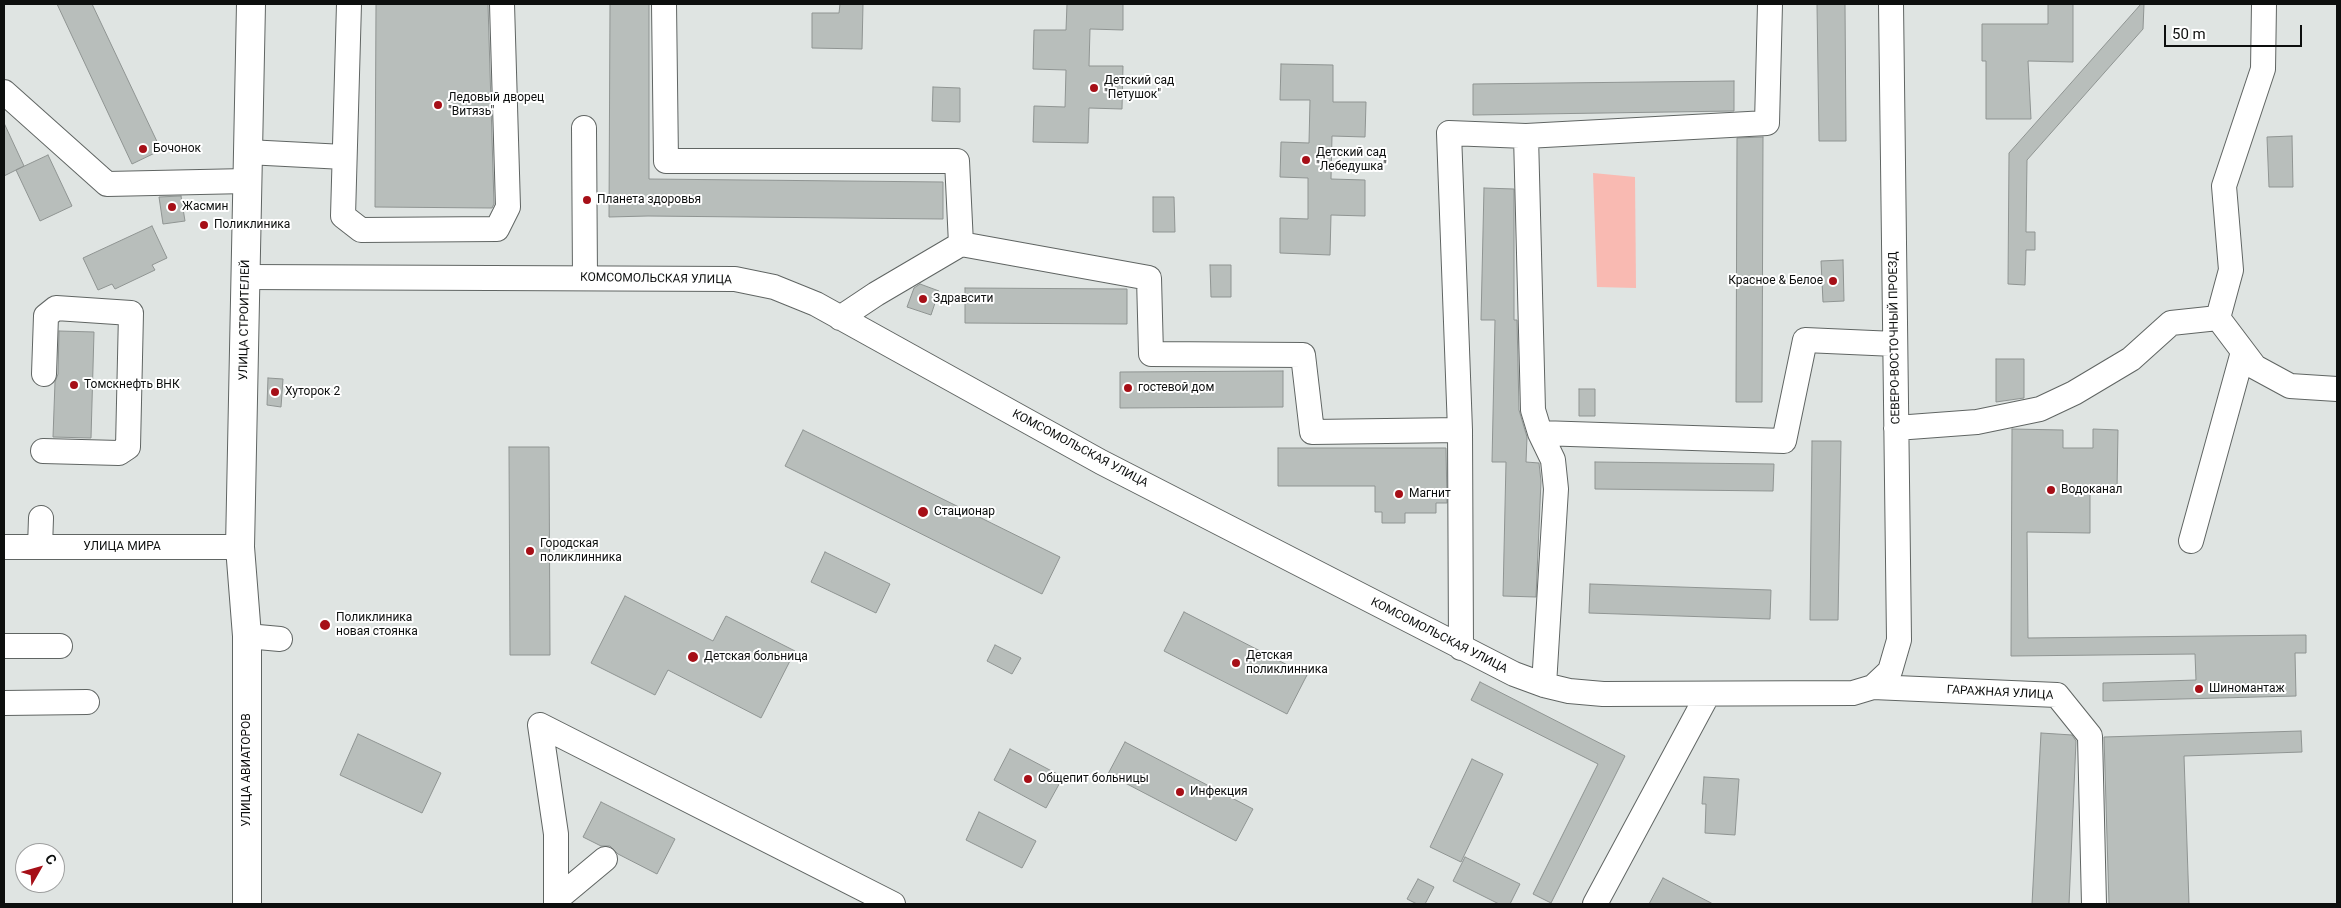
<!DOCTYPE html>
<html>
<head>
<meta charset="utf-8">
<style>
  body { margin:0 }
  #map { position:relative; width:2341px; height:908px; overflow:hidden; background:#dfe4e2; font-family:Roboto,sans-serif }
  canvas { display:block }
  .frame { position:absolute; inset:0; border:5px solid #0d0f0e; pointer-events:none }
  .north { position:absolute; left:15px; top:843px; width:50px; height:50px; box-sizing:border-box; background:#fff; border:1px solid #9e9f9f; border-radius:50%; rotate:52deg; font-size:14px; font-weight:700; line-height:20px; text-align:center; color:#0d0f0e }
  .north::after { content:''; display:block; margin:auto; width:18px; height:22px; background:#a60f17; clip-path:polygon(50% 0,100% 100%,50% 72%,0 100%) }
  .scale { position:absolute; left:2164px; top:25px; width:138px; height:22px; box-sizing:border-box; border:2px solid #0d0f0e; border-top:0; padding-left:6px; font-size:15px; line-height:18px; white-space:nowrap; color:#0d0f0e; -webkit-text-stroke:4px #fff; paint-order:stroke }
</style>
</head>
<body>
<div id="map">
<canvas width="2341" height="908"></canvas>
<div class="frame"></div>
<div class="north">С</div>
<div class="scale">50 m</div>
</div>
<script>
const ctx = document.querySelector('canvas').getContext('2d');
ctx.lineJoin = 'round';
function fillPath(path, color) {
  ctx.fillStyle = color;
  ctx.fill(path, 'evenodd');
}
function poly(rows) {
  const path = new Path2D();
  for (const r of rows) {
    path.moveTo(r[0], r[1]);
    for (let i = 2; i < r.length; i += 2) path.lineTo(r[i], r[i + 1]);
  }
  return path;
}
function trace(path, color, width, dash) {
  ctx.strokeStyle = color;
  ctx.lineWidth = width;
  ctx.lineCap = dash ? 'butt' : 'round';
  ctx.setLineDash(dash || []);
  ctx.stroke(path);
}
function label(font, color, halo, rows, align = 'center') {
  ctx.font = font + ' Roboto,sans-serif';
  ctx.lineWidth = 4;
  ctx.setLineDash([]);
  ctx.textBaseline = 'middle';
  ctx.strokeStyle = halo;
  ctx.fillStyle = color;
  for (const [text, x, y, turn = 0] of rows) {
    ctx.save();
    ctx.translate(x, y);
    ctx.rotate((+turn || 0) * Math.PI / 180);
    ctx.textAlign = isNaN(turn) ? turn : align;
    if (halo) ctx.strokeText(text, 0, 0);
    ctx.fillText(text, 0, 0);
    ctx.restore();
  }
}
fillPath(poly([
  [1593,173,1635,177,1636,288,1597,287]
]), '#f9bab2');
const building = poly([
  [57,4,92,4,161,150,132,164,57,4],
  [376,4,488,4,494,204,492,208,375,207,376,4],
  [610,4,649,4,649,179,943,182,943,219,648,216,609,217,610,4],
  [840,4,863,4,862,49,812,48,812,13,839,13,840,4],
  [1067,4,1123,4,1123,30,1090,29,1089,66,1123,66,1122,109,1089,108,1088,143,1033,142,1034,106,1065,107,1066,70,1033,69,1034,30,1066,30,1067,4],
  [1817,4,1845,4,1846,141,1819,141,1817,4],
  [2048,4,2073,4,2073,62,2028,61,2031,119,1986,119,1986,61,1982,61,1982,24,2048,24,2048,4],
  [2141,4,2144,4,2143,29,2027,160,2026,232,2035,232,2035,250,2026,250,2025,285,2008,284,2009,153,2141,4],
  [1281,64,1333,65,1333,102,1366,102,1365,137,1332,136,1331,179,1365,180,1365,216,1331,215,1330,255,1280,253,1280,218,1308,219,1308,178,1280,177,1281,142,1309,143,1310,100,1280,100,1281,64],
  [1734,81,1734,111,1473,115,1473,84,1734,81],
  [933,87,960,88,960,122,932,121,933,87],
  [4,123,24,166,4,176,4,123],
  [2292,136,2293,187,2269,187,2267,137,2292,136],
  [1763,137,1762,402,1736,402,1737,138,1763,137],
  [48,155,72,206,40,221,16,170,48,155],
  [1484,188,1514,189,1514,320,1517,320,1519,410,1527,437,1526,462,1539,463,1541,481,1536,597,1503,596,1506,462,1492,462,1495,320,1481,320,1484,188],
  [181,196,185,221,163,224,159,197,181,196],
  [1153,197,1174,197,1175,232,1153,232,1153,197],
  [152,226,167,258,152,265,155,270,115,289,112,284,98,290,83,258,152,226],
  [1843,260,1844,301,1823,302,1821,261,1843,260],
  [1210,265,1231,265,1231,297,1211,297,1210,265],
  [920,284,939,291,931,315,907,307,914,288,920,284],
  [965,288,1127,289,1127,324,965,323,965,288],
  [59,331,94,332,91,438,53,437,55,382,58,374,59,331],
  [1996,359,2024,359,2024,398,1996,402,1996,359],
  [1283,371,1283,407,1120,408,1120,372,1283,371],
  [268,378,283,379,281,407,267,405,268,378],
  [1579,389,1595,389,1595,416,1579,416,1579,389],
  [2012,429,2063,430,2063,448,2093,448,2093,429,2118,430,2117,490,2090,490,2090,533,2027,532,2028,638,2306,635,2306,653,2295,653,2296,696,2103,701,2103,683,2196,680,2195,654,2011,656,2012,429],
  [803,430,1060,557,1042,594,785,466,803,430],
  [1812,441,1841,441,1838,620,1810,620,1812,441],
  [509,447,549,447,550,655,510,655,509,447],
  [1278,448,1446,448,1447,503,1436,503,1436,513,1405,513,1405,523,1382,523,1382,512,1375,512,1375,486,1278,486,1278,448],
  [1595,462,1774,464,1773,491,1595,489,1595,462],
  [825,552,890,584,876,613,811,582,825,552],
  [1590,584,1771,590,1770,619,1589,613,1590,584],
  [625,596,713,641,726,616,795,651,761,718,668,670,655,695,591,663,625,596],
  [1184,612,1307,675,1287,714,1164,651,1184,612],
  [995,645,1021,658,1012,674,987,661,995,645],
  [1480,682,1625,756,1551,903,1533,894,1598,764,1471,700,1480,682],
  [2301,731,2302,752,2184,756,2189,904,2109,904,2104,737,2301,731],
  [2041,733,2072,735,2076,741,2069,904,2032,904,2041,733],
  [358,734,441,773,422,813,340,775,358,734],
  [1125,742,1253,809,1236,841,1108,774,1125,742],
  [1010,749,1063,777,1046,808,994,780,1010,749],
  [1472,759,1503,774,1461,862,1430,847,1472,759],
  [1704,777,1739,779,1735,835,1705,833,1706,804,1702,804,1704,777],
  [601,802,675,839,657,874,618,854,610,846,601,846,583,837,601,802],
  [979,812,1036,841,1022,868,966,840,979,812],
  [1465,857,1520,884,1510,904,1499,904,1453,881,1465,857],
  [1663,878,1713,904,1649,904,1663,878],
  [1418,879,1434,887,1425,904,1417,904,1407,899,1418,879]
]);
fillPath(building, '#b8bebb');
trace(building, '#8f9492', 1);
const minor = poly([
  [349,4,343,216,361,230,497,229,508,207,502,4],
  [664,4,666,161,957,161,961,244,876,294,840,318],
  [4,92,107,184,247,181],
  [584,128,585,278],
  [247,152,344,157],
  [961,244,1149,278,1151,354,1303,355,1312,432,1460,430,1461,648],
  [246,277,735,279,774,287,816,304,1101,462,1514,674,1544,685,1569,691,1603,694,1853,693,1873,687,1890,671,1899,640,1891,4],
  [2218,318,2231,270,2224,186,2263,69,2264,4],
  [1896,428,1977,422,2040,409,2074,393,2131,359,2171,323,2218,318,2255,367,2290,386,2337,389],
  [1460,430,1449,133,1526,136],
  [1540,433,1784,441,1805,340,1895,344],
  [43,451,119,453,128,447,131,313,56,308,46,316,44,374],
  [2191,541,2243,352],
  [4,547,240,547],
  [40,547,41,518],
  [247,636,280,639],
  [4,646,60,646],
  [1544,685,1556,489,1553,460,1540,433,1533,410,1526,136,1767,123,1770,4],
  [1873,687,2057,695,2090,736,2094,904],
  [4,703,87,702],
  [540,725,893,904],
  [540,725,556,834,556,904],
  [557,899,605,859],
  [1595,904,1708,694]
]);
const major = poly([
  [247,904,247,636,240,547,251,4]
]);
trace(minor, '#606563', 26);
trace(major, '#606563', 30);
trace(minor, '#fff', 24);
trace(major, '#fff', 28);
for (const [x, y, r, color] of [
  [1094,88,5,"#a60f17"],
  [438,105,5,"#a60f17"],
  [143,149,5,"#a60f17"],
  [1306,160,5,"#a60f17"],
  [587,200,5,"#a60f17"],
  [172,207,5,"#a60f17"],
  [204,225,5,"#a60f17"],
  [1833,281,5,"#a60f17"],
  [923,299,5,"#a60f17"],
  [74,385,5,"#a60f17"],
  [1128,388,5,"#a60f17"],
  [275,392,5,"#a60f17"],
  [2051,490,5,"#a60f17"],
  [1399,494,5,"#a60f17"],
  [923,512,6,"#a60f17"],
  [530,551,5,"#a60f17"],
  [325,625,6,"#a60f17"],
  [693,657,6,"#a60f17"],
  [1236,663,5,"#a60f17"],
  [2199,689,5,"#a60f17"],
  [1028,779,5,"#a60f17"],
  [1180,792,5,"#a60f17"]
]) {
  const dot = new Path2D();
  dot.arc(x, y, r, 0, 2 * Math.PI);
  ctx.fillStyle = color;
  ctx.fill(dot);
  trace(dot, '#fff', 2);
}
label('12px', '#0d0f0e', '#fff', [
  ["Детский сад",1104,81],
  ["\"Петушок\"",1104,95],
  ["Ледовый дворец",448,98],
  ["\"Витязь\"",448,112],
  ["Бочонок",153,149],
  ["Детский сад",1316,153],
  ["\"Лебедушка\"",1316,167],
  ["Планета здоровья",597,200],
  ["Жасмин",182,207],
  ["Поликлиника",214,225],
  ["Красное & Белое",1823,281,"right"],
  ["Здравсити",933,299],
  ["Томскнефть ВНК",84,385],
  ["гостевой дом",1138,388],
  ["Хуторок 2",285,392],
  ["Водоканал",2061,490],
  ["Магнит",1409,494],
  ["Стационар",934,512],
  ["Городская",540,544],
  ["поликлинника",540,558],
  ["Поликлиника",336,618],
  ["новая стоянка",336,632],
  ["Детская",1246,656],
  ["поликлинника",1246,670],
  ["Детская больница",704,657],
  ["Шиномантаж",2209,689],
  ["Общепит больницы",1038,779],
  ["Инфекция",1190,792]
], 'left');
label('12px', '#0d0f0e', '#fff', [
  ["КОМСОМОЛЬСКАЯ УЛИЦА",656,279,1],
  ["УЛИЦА СТРОИТЕЛЕЙ",245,320,-89],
  ["СЕВЕРО-ВОСТОЧНЫЙ ПРОЕЗД",1895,338,-91],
  ["КОМСОМОЛЬСКАЯ УЛИЦА",1080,449,28],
  ["УЛИЦА МИРА",122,547],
  ["КОМСОМОЛЬСКАЯ УЛИЦА",1439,636,27],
  ["ГАРАЖНАЯ УЛИЦА",2000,693,3],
  ["УЛИЦА АВИАТОРОВ",247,770,-90]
]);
</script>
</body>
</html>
